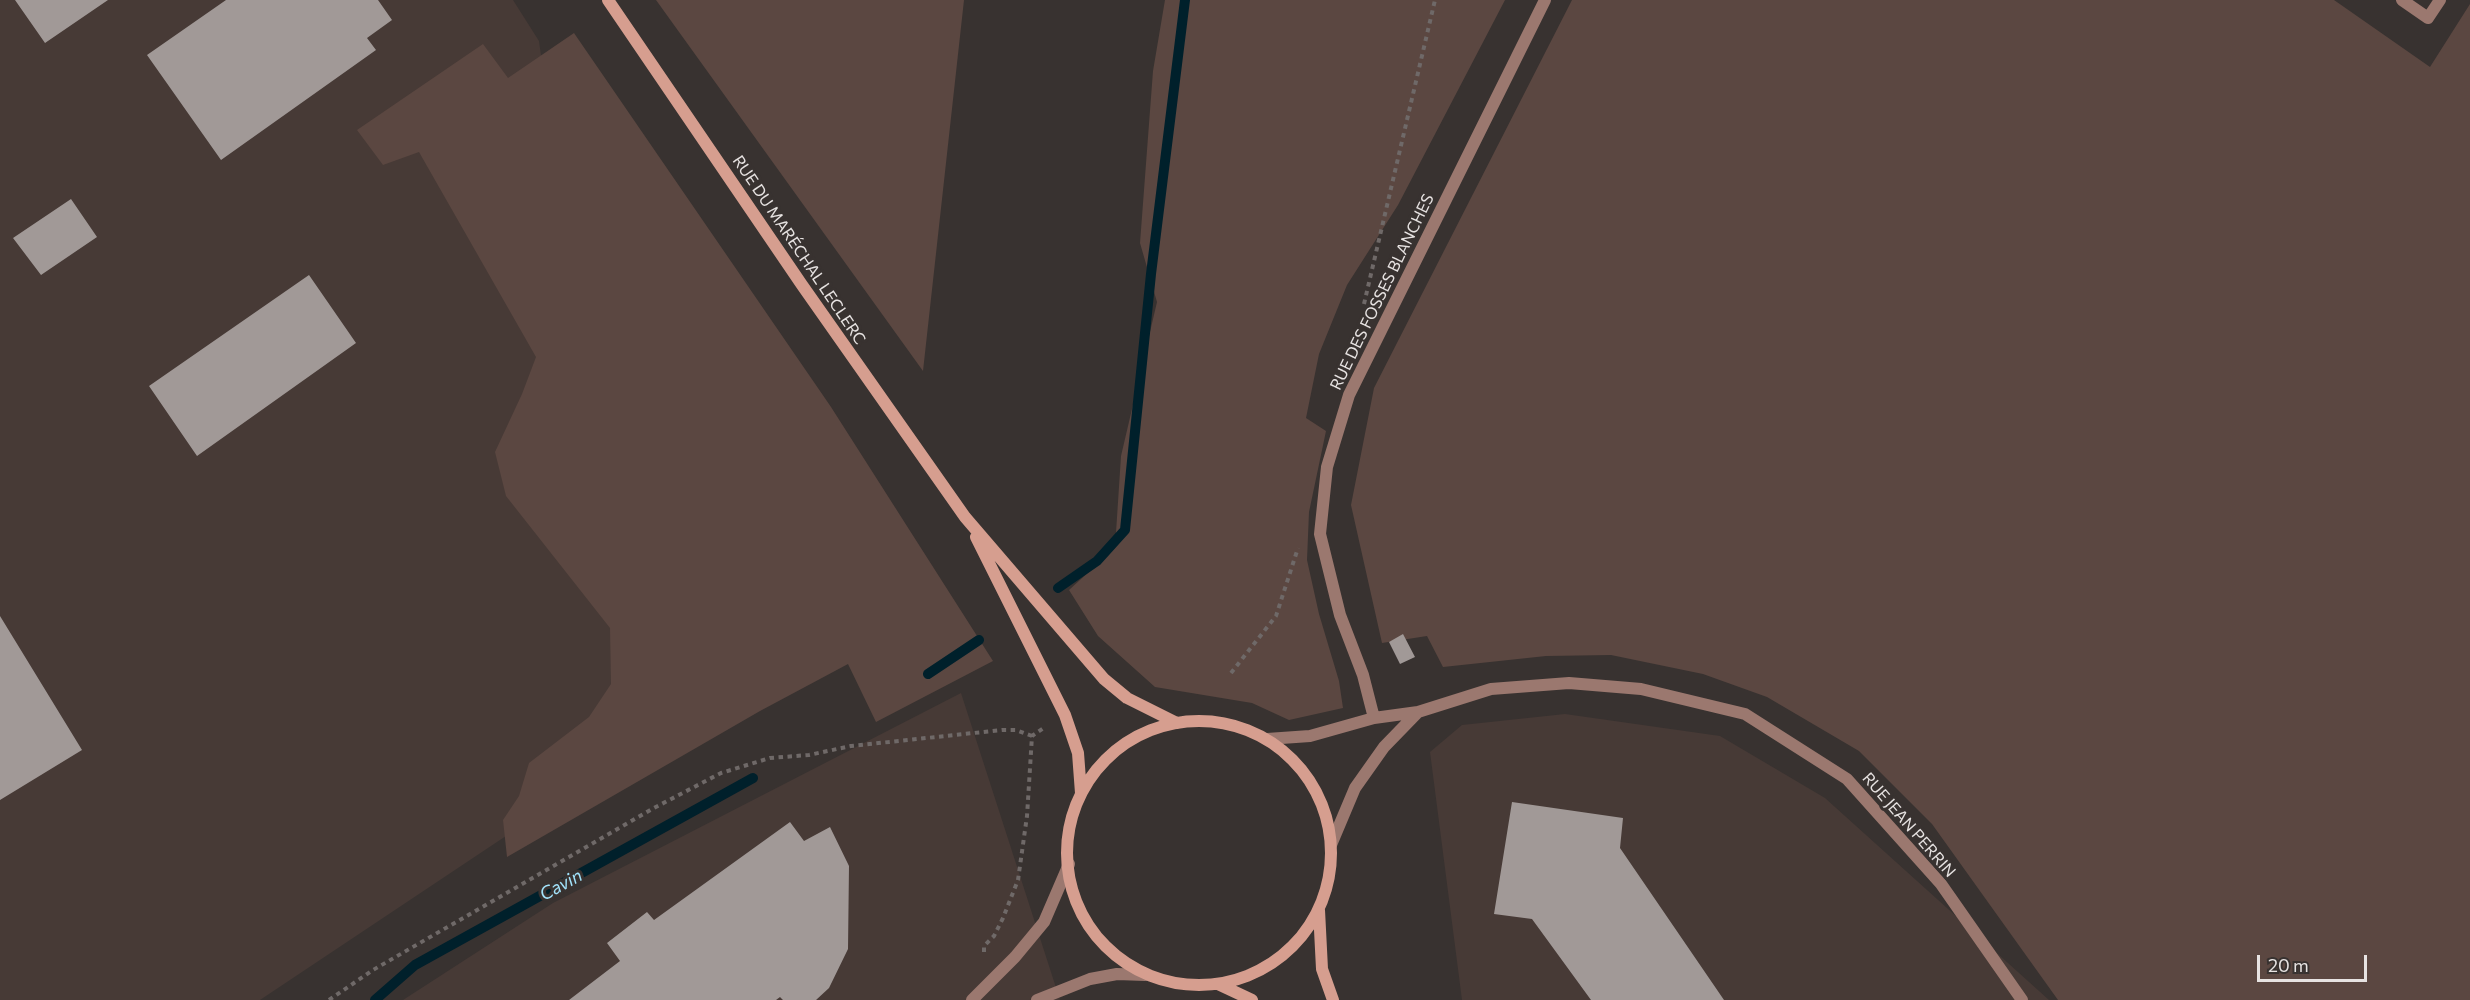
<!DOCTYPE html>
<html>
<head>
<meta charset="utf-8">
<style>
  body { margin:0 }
  #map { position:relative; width:2470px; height:1000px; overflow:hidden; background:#383230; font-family:Commissioner,sans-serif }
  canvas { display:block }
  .scale { position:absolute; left:2257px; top:955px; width:110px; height:27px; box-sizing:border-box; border:3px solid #e7e3e2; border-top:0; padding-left:8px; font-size:18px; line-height:21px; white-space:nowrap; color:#e7e3e2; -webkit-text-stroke:4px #383230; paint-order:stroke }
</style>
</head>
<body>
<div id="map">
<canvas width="2470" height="1000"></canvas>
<div class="scale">20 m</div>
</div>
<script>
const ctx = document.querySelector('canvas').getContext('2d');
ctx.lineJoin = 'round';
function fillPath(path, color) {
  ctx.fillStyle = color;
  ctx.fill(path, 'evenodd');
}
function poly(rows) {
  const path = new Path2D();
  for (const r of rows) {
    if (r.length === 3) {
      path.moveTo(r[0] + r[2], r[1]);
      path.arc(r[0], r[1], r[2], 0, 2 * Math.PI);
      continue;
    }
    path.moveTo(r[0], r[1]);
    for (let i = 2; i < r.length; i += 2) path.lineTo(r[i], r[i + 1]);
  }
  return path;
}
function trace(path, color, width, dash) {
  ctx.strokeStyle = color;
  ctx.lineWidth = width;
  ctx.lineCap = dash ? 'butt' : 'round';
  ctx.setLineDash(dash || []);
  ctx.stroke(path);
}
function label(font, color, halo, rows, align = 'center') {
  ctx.font = font + ' Commissioner,sans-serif';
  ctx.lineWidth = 6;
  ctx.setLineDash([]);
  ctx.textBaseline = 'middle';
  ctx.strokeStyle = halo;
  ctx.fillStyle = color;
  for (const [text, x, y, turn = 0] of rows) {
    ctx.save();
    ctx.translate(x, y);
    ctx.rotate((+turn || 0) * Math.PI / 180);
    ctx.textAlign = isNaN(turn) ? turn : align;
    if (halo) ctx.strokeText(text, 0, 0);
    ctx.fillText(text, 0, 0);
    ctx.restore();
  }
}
fillPath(poly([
  [0,0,513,0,539,41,638,748,260,1000,0,1000],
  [961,693,1060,1000,403,1000,553,903],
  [1565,714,1720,736,1825,798,2049,1000,1462,1000,1430,752,1462,725]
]), '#473a36');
fillPath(poly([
  [656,0,964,0,923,371],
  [1165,0,1505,0,1398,205,1347,285,1319,354,1306,418,1326,431,1309,512,1307,560,1319,614,1339,681,1343,708,1289,720,1252,703,1155,687,1098,636,1069,590,1115,548,1121,456,1157,302,1140,243,1153,71],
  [1572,0,2334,0,2430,67,2470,4,2470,1000,2058,1000,1932,824,1859,751,1767,697,1703,674,1611,655,1546,656,1443,667,1427,636,1382,643,1351,505,1374,388],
  [574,33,831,407,993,661,876,722,848,664,760,711,507,857,503,820,519,796,529,763,589,717,611,684,610,628,506,496,495,452,522,394,536,357,419,152,383,165,357,130,483,44,508,78]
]), '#5b4741');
trace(poly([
  [1058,588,1097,561,1125,530,1151,274,1185,0],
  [928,674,979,640],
  [375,1000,415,965,753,778]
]), '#00202b', 10);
fillPath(poly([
  [15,0,108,0,45,43],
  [226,0,378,0,392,20,367,38,376,50,221,160,147,55],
  [71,199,97,237,41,275,13,238],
  [309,275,356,343,197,456,149,386],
  [0,616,82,750,0,800],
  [1403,634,1415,657,1400,664,1389,642],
  [1512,802,1623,818,1620,848,1724,1000,1591,1000,1532,919,1494,914],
  [790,822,804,841,830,827,849,866,848,949,829,988,816,1000,783,1000,780,997,776,1000,569,1000,620,961,607,943,647,912,654,920]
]), '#a19997');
trace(poly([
  [1364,304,1435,0],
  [1231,673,1276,616,1298,548],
  [984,952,984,946,994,936,1003,918,1018,880,1027,816,1032,736,1045,727],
  [329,1000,373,970,652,809,721,773,770,758,809,755,851,746,1002,730,1016,730,1032,736]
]), '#6f6968', 4, [4.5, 4.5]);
trace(poly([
  [2402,0,2428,18,2440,0],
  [1374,718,1363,675,1340,615,1320,534,1327,467,1349,395,1545,0],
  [1267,739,1310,736,1374,718,1418,712,1491,689,1569,683,1641,689,1745,714,1847,779,1941,884,2022,1000],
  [1331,845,1355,788,1384,747,1418,712],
  [972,1000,1015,957,1044,922,1069,864],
  [1037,1000,1090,979,1117,974,1145,975]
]), '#9b786f', 12);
trace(poly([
  [608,0,802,285,965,517,1104,679,1127,698,1177,723],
  [976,537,1065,715,1078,753,1081,793],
  [1199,853,132],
  [1319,910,1322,969,1333,1000],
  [1218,984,1252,1000]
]), '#d69e8f', 12);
label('16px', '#e7e3e2', '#383230', [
  ["RUE DU MARÉCHAL LECLERC",799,250,56],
  ["RUE DES FOSSES BLANCHES",1382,292,-64],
  ["RUE JEAN PERRIN",1909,825,49]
]);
label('italic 18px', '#a2e3fb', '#383230', [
  ["Cavin",561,885,-29]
]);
</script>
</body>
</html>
